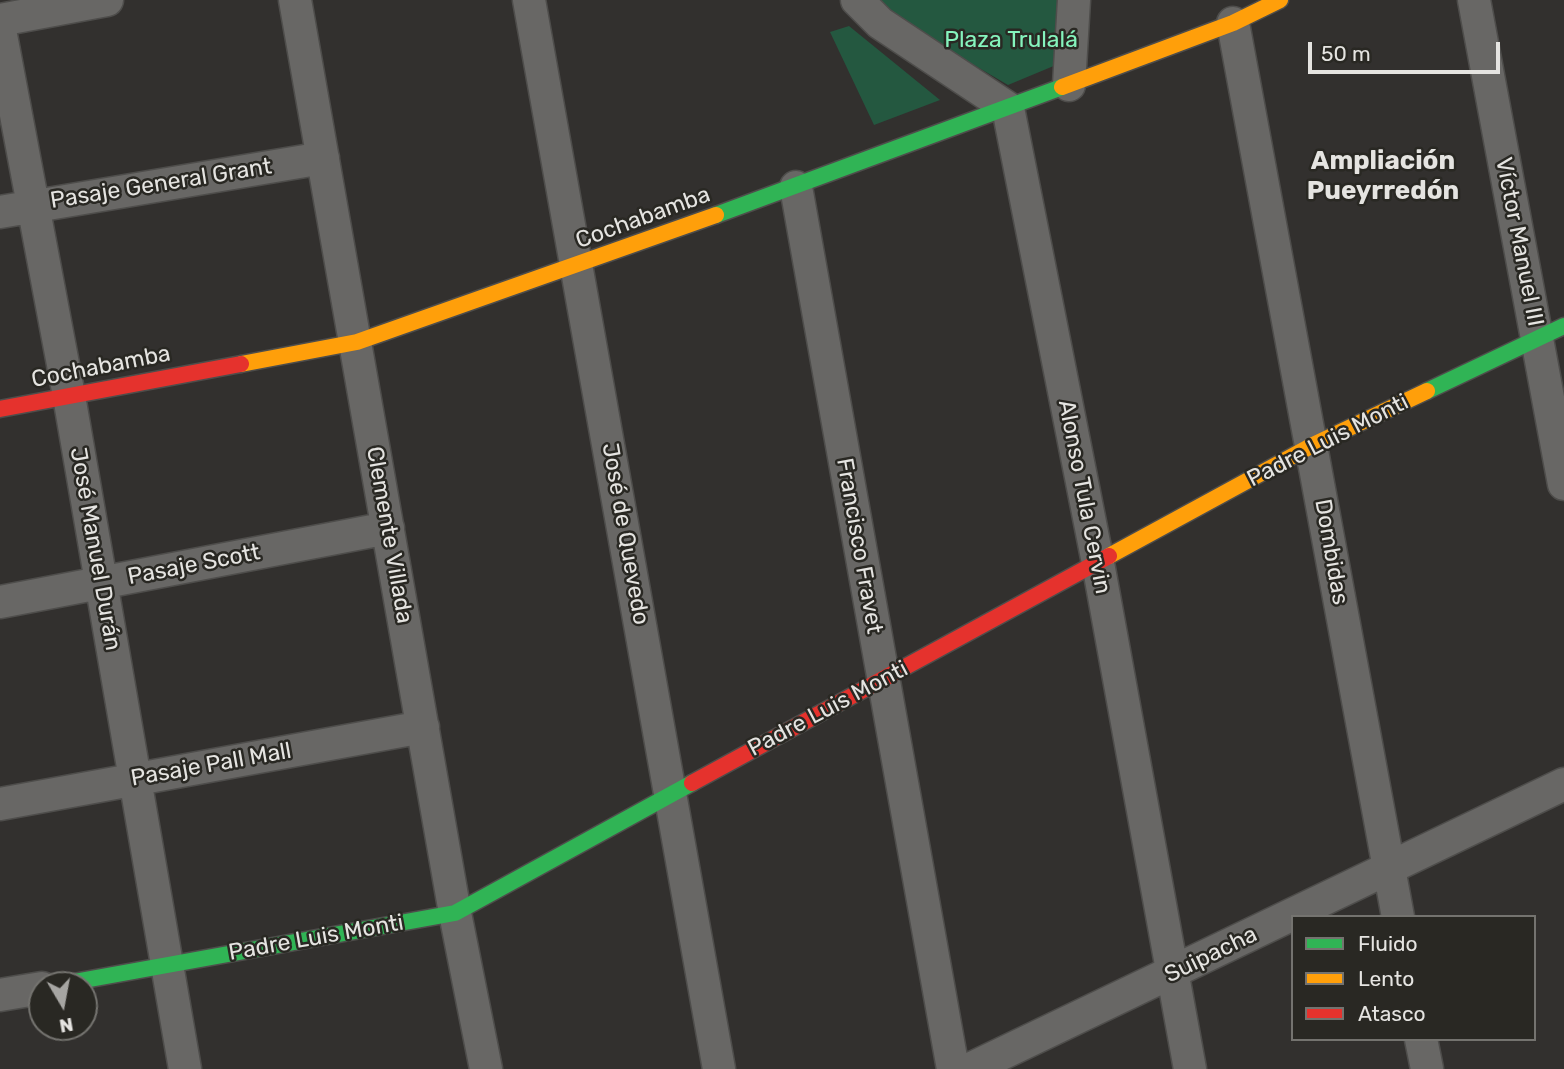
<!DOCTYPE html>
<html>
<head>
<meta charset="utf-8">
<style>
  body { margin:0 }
  #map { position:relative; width:1564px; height:1069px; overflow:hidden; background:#32302e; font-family:Rubik,sans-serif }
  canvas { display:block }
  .legend { position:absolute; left:1291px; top:915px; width:245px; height:126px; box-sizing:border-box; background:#292823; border:2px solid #74736f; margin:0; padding:9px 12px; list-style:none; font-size:21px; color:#e5e4e1 }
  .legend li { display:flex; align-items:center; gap:14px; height:35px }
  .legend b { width:35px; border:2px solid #74736f }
  .north { position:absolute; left:28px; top:971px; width:70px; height:70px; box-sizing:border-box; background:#292823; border:2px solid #74736f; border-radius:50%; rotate:170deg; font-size:19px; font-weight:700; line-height:28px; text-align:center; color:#e5e4e1 }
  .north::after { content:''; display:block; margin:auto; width:24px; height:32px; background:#a6a5a2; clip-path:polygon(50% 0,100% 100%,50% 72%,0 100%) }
  .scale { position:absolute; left:1308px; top:42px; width:192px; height:32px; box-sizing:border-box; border:4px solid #e5e4e1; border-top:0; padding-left:9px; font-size:21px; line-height:24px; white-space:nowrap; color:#e5e4e1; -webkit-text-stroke:5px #292823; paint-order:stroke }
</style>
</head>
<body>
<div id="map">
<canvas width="1564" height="1069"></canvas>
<ul class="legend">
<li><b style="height:9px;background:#30b455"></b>Fluido</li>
<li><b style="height:9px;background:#ff9f0a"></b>Lento</li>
<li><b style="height:9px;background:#e5322d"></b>Atasco</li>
</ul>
<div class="north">N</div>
<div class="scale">50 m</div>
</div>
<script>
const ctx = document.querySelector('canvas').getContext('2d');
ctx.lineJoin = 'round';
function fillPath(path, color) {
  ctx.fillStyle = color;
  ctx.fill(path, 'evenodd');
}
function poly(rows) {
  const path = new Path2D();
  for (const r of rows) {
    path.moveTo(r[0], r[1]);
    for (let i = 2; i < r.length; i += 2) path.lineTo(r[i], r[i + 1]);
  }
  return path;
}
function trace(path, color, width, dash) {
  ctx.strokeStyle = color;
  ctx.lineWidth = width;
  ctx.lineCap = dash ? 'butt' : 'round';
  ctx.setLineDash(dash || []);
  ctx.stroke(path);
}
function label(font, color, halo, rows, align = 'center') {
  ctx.font = font + ' Rubik,sans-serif';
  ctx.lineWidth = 5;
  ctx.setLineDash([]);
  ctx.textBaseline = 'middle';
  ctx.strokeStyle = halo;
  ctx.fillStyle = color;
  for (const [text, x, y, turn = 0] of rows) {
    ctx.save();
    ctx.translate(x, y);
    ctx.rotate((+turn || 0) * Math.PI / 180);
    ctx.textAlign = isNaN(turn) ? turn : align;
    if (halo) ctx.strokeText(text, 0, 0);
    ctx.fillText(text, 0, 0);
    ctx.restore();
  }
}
fillPath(poly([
  [878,0,1059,0,1056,65,1008,85,887,14],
  [849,26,940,100,874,125,830,32]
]), '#245840');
const street = poly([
  [295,0,455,913,486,1069],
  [529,0,719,1069],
  [857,0,880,23,1008,108,1098,563,1190,1069],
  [1474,0,1564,484],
  [0,20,107,0],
  [1233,23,1398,917],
  [0,30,69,396,185,1069],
  [1069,85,1074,0],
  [796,187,953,1069],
  [0,212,323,158],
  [0,602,388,528],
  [0,804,423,727],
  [0,995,42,988],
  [1421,1039,1427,1069],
  [970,1069,1564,784]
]);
const fast = poly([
  [716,215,1062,87],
  [1427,391,1564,326],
  [57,985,455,913,692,783]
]);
const slow = poly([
  [1062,87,1233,23,1280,0],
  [241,364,357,342,716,215],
  [1109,556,1311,446,1427,391]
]);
const jam = poly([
  [0,409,241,364],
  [692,783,1109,556]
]);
trace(street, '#4e4d4b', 35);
trace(fast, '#4e4d4b', 19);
trace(slow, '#4e4d4b', 19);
trace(jam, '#4e4d4b', 19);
trace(street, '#686765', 32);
trace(fast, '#30b455', 16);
trace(slow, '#ff9f0a', 16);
trace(jam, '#e5322d', 16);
label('23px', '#85f4bd', '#292823', [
  ["Plaza Trulalá",1011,40]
]);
label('23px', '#e5e4e1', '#292823', [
  ["Pasaje General Grant",161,184,-9],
  ["Cochabamba",643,218,-20],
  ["Víctor Manuel III",1519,242,79],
  ["Cochabamba",101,367,-11],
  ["Padre Luis Monti",1328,441,-27],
  ["Alonso Tula Cervin",1084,497,79],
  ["José de Quevedo",625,534,80],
  ["Clemente Villada",389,535,80],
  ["Francisco Fravet",859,546,80],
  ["José Manuel Durán",95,549,80],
  ["Dombidas",1331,552,80],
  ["Pasaje Scott",194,565,-11],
  ["Padre Luis Monti",828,709,-28],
  ["Pasaje Pall Mall",211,765,-10],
  ["Padre Luis Monti",316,938,-10],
  ["Suipacha",1211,955,-26]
]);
label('bold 26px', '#e5e4e1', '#292823', [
  ["Ampliación",1383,161],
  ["Pueyrredón",1383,191]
]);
</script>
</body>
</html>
